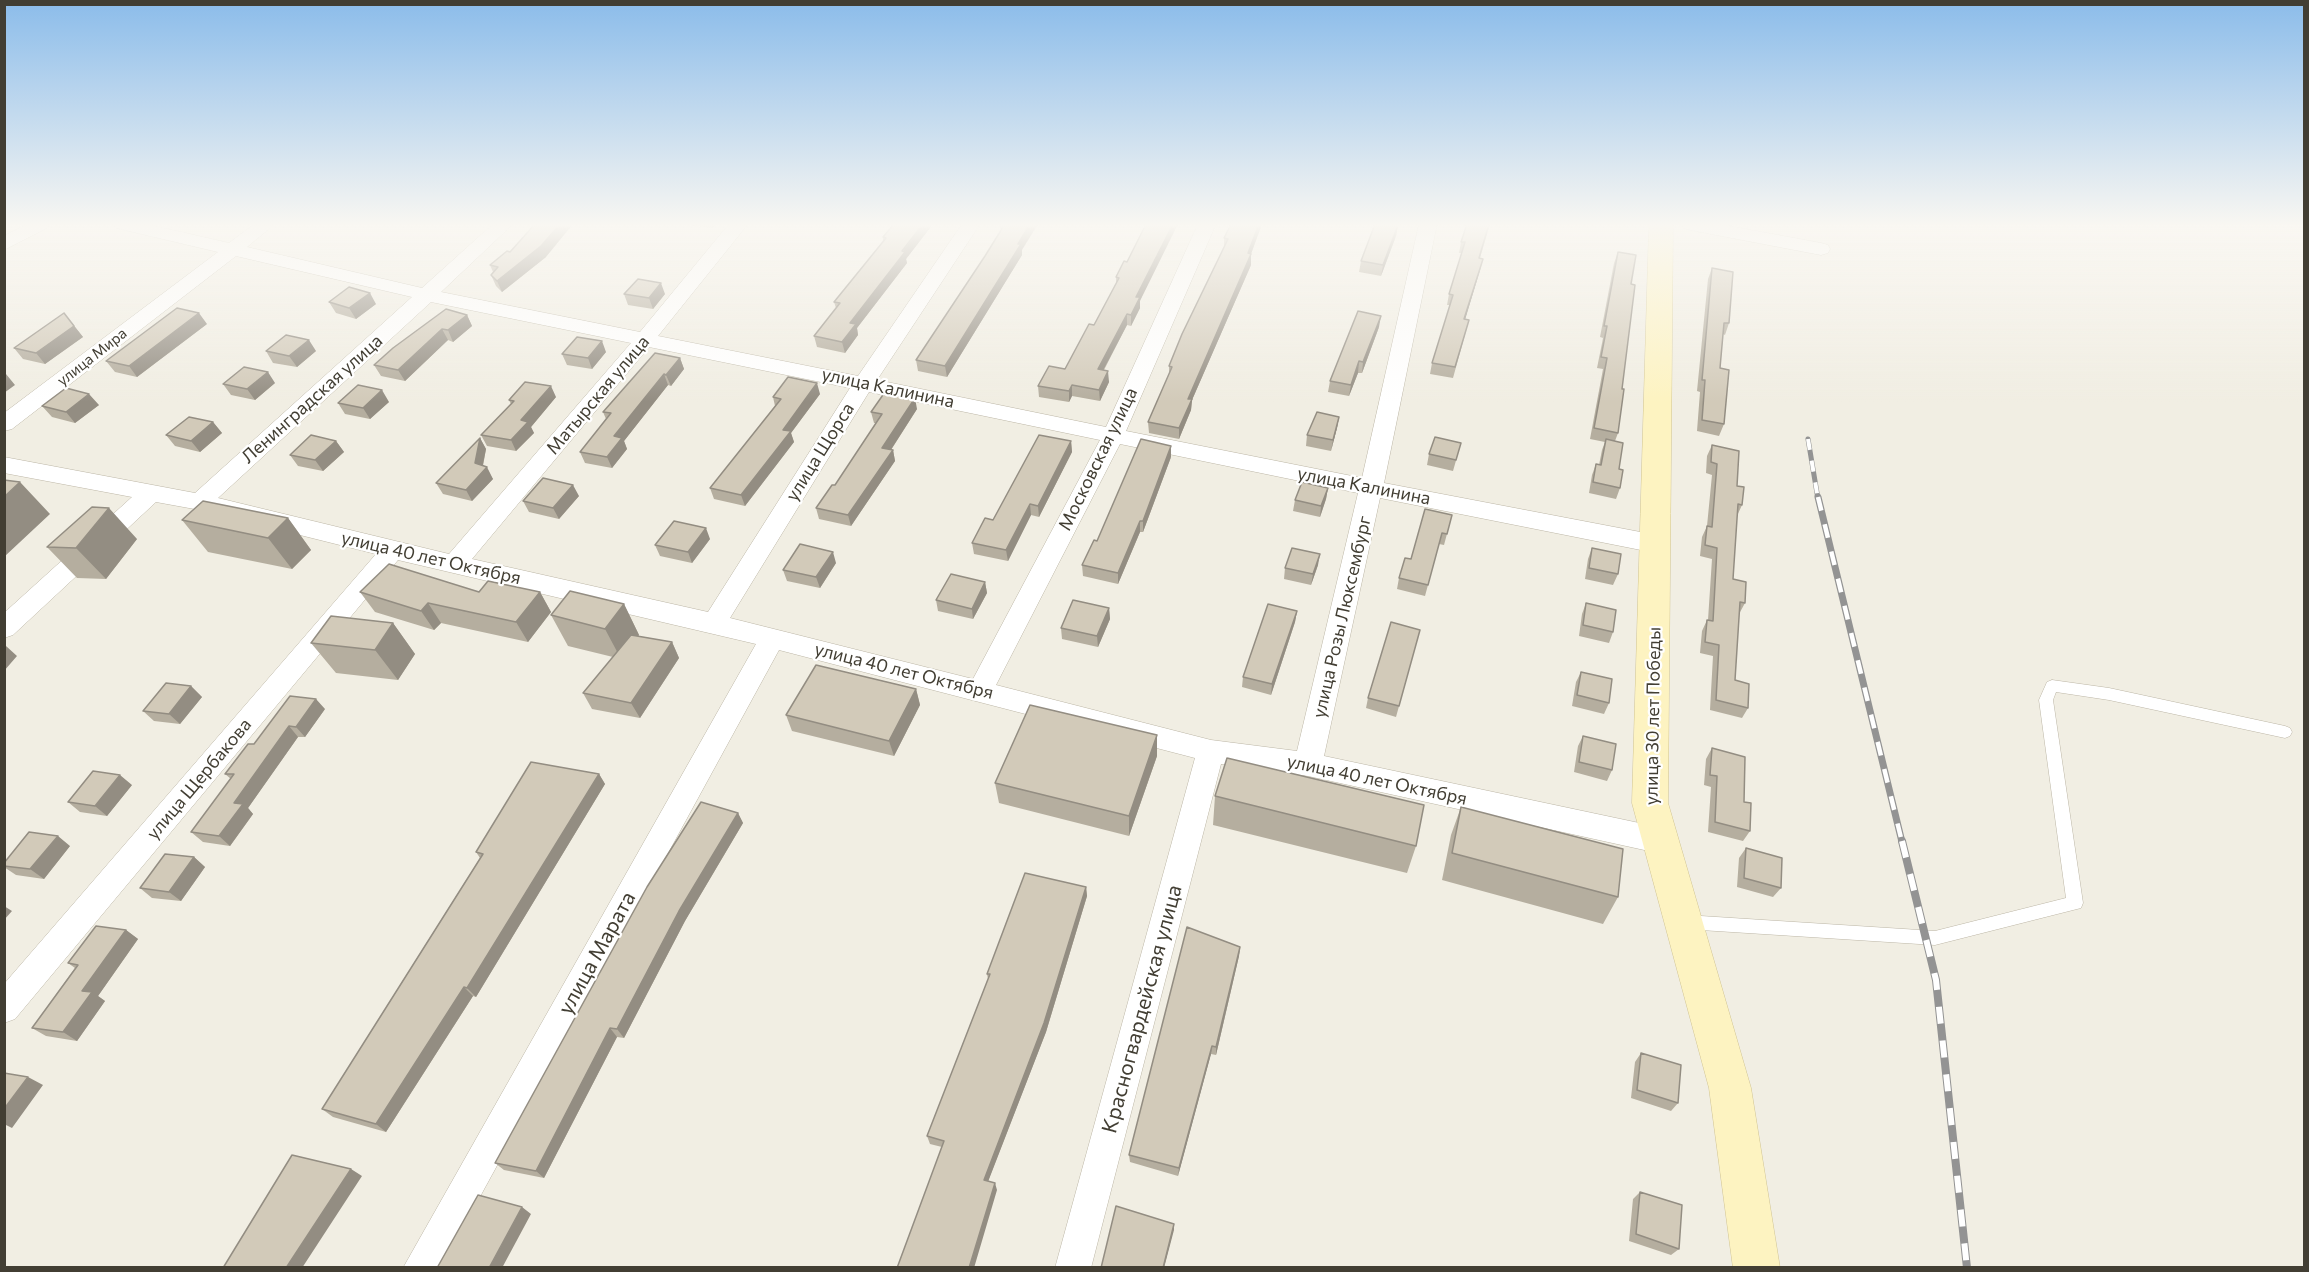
<!DOCTYPE html>
<html>
<head>
<meta charset="utf-8">
<style>
  body { margin:0 }
  #map { position:relative; width:2309px; height:1272px; overflow:hidden; background:#f1eee3; font-family:Commissioner,sans-serif }
  canvas { display:block }
  .frame { position:absolute; inset:0; border:6px solid #423e33; pointer-events:none }
</style>
</head>
<body>
<div id="map">
<canvas width="2309" height="1272"></canvas>
<div class="frame"></div>
</div>
<script>
const ctx = document.querySelector('canvas').getContext('2d');
ctx.lineJoin = 'round';
function poly(rows) {
  const path = new Path2D();
  for (const r of rows) {
    path.moveTo(r[0], r[1]);
    for (let i = 2; i < r.length; i += 2) path.lineTo(r[i], r[i + 1]);
  }
  return path;
}
function trace(path, color, width, dash) {
  ctx.strokeStyle = color;
  ctx.lineWidth = width;
  ctx.lineCap = dash ? 'butt' : 'round';
  ctx.setLineDash(dash || []);
  ctx.stroke(path);
}
function fillPath(path, color) {
  ctx.fillStyle = color;
  ctx.fill(path, 'evenodd');
}
function label(font, color, halo, rows, align = 'center') {
  ctx.font = font + ' Commissioner,sans-serif';
  ctx.lineWidth = 4.5;
  ctx.setLineDash([]);
  ctx.textBaseline = 'middle';
  ctx.strokeStyle = halo;
  ctx.fillStyle = color;
  for (const [text, x, y, turn = 0] of rows) {
    ctx.save();
    ctx.translate(x, y);
    ctx.rotate((+turn || 0) * Math.PI / 180);
    ctx.textAlign = isNaN(turn) ? turn : align;
    if (halo) ctx.strokeText(text, 0, 0);
    ctx.fillText(text, 0, 0);
    ctx.restore();
  }
}
const lane = poly([
  [2052,680,2109,688,2285,726,2290,728,2292,732,2290,736,2285,738,2109,700,2056,692,2053,700,2083,903,2081,908,1935,945,1685,929,1679,927,1677,922,1679,917,1685,915,1935,931,2066,898,2039,700,2047,682,2052,680]
]);
const street = poly([
  [27,224,49,224,47,228,4,250,4,236,27,224],
  [114,224,146,224,229,243,254,224,275,224,247,247,422,288,493,224,513,224,441,292,640,332,729,224,748,224,658,336,858,376,962,224,980,224,877,380,1106,427,1198,224,1216,224,1126,431,1362,478,1419,224,1437,224,1384,483,1656,535,1664,538,1668,544,1664,550,1656,553,1380,498,1324,756,1658,827,1668,831,1672,840,1668,849,1658,853,1308,776,1221,764,1091,1268,1055,1268,1195,758,779,650,441,1268,403,1268,756,644,398,560,15,1019,4,1023,4,984,376,554,200,510,156,502,13,635,4,638,4,613,132,497,4,473,4,457,195,493,412,297,236,256,12,429,4,431,4,413,218,252,116,228,114,224],
  [431,302,631,343,449,554,218,498,431,302],
  [649,347,850,388,708,612,472,559,649,347],
  [869,392,1100,440,973,679,730,618,869,392],
  [1120,444,1358,493,1297,751,1211,740,996,685,1120,444],
  [1681,224,1719,224,1821,243,1828,245,1830,249,1828,253,1821,255,1690,230,1683,228,1681,224]
]);
const secondary = poly([
  [1649,224,1673,224,1668,803,1751,1088,1780,1268,1733,1268,1709,1088,1632,803,1649,224]
]);
trace(lane, '#bcb6a6', 1);
trace(street, '#bcb6a6', 1);
trace(secondary, '#d0c493', 1);
fillPath(lane, '#fff');
fillPath(street, '#fff');
fillPath(secondary, '#fdf3c1');
const railFar2 = poly([
  [1808,439,1818,499]
]);
const railFar1 = poly([
  [1818,497,1902,842]
]);
const rail = poly([
  [1902,841,1936,980,1967,1268]
]);
trace(railFar2, '#939393', 5);
trace(railFar1, '#939393', 7);
trace(rail, '#939393', 8);
trace(railFar2, '#fff', 4, [11]);
trace(railFar1, '#fff', 4.5, [14]);
trace(rail, '#fff', 6, [17]);
fillPath(poly([
  [691,224,716,224,712,228,691,225],
  [894,224,933,224,906,259,907,263,857,328,858,335,845,353,817,347,814,336,836,308,834,302,883,241,883,237],
  [1002,224,1022,250,1022,255,947,377,918,371,916,360,985,256,1001,230,1000,226],
  [1231,224,1262,224,1251,254,1251,265,1192,400,1191,410,1179,439,1149,433,1148,422,1169,374,1169,366,1224,247,1224,238],
  [1467,224,1490,224,1480,258,1483,259,1480,270,1465,319,1469,320,1466,331,1453,378,1430,374,1432,363,1450,305,1447,305,1449,294,1462,253,1459,253,1461,242],
  [1396,225,1398,225,1396,236,1381,276,1359,272,1361,261],
  [1618,252,1631,284,1618,433,1615,441,1620,488,1616,499,1589,493,1592,475,1596,464,1599,465,1602,450,1605,442,1590,439,1603,369,1597,368,1603,338,1600,337,1614,263],
  [546,257,502,292,496,286,491,275,493,272,490,265],
  [1124,261,1140,301,1140,308,1131,326,1127,325,1104,370,1109,382,1100,401,1072,396,1069,402,1039,397,1038,386,1065,369,1094,325,1116,284,1116,277],
  [1712,268,1729,323,1725,335,1723,334,1720,368,1724,424,1719,436,1697,431,1700,392,1697,391,1708,279],
  [624,294,665,294,653,309,628,305],
  [329,302,376,304,356,319,336,313],
  [64,313,83,337,45,364,23,359,14,348],
  [467,315,472,326,453,342,448,340,405,381,381,376,374,365],
  [207,324,137,377,115,372,106,361],
  [1379,327,1362,373,1358,373,1349,396,1328,392,1330,381],
  [266,351,316,351,297,367,273,363],
  [606,352,592,369,567,365,562,354],
  [680,358,684,369,671,386,668,385,624,441,627,449,612,468,585,463,580,452,606,419,603,412],
  [275,383,255,400,231,395,223,384],
  [820,394,791,433,794,442,745,506,714,499,710,488,775,406,773,397],
  [556,397,531,427,534,433,516,451,487,446,481,435,511,404,509,400],
  [389,402,370,419,345,414,338,403],
  [99,405,75,423,52,417,42,406],
  [917,409,891,450,893,450,895,461,851,526,819,519,816,508,835,485,876,423,874,423,871,412],
  [1339,417,1337,428,1331,451,1306,446,1307,435],
  [213,422,222,433,200,452,175,446,166,435],
  [480,438,486,449,483,466,493,479,472,501,443,494,436,483],
  [336,441,344,452,323,471,298,466,290,455],
  [1071,441,1072,452,1039,517,1031,515,1008,561,974,554,972,543],
  [1461,443,1453,471,1427,465,1429,454],
  [1712,445,1737,486,1742,505,1737,516,1733,579,1745,603,1739,614,1735,680,1748,708,1742,718,1710,710,1713,656,1700,653,1702,631,1707,620,1708,620,1712,559,1700,556,1702,537,1707,526,1712,475,1706,473,1707,456],
  [1171,457,1143,532,1140,532,1118,584,1083,576,1082,565,1097,541],
  [1328,488,1326,499,1320,517,1293,511,1295,500],
  [579,496,559,519,529,512,523,501],
  [1452,515,1444,545,1439,544,1425,596,1397,589,1399,578,1411,559],
  [288,518,311,550,292,569,208,552,182,520],
  [137,539,106,579,77,578,47,547],
  [710,539,692,563,660,556,655,545],
  [1592,548,1618,574,1613,585,1585,579,1588,559],
  [836,563,820,588,787,581,783,570],
  [1318,565,1311,585,1284,579,1285,568],
  [985,582,987,593,973,619,938,611,936,600],
  [360,592,540,592,551,612,528,642,441,623,434,630,375,612],
  [1586,603,1613,632,1609,643,1579,636,1582,614],
  [624,604,639,635,638,636,672,642,679,658,640,718,592,709,583,693,613,657,568,646,551,615],
  [1109,608,1110,619,1098,647,1062,639,1061,628],
  [1297,611,1295,622,1271,695,1242,687,1243,677],
  [393,623,415,654,398,680,336,673,311,643],
  [1420,630,1396,717,1366,708,1368,698],
  [1581,672,1609,703,1604,714,1572,706,1576,682],
  [191,686,202,697,180,724,154,721,143,711],
  [916,689,920,705,894,756,792,731,786,715],
  [325,709,305,737,298,737,248,808,253,814,230,846,203,842,191,832,231,779,225,774,254,744],
  [1157,735,1157,756,1129,836,999,803,995,783],
  [1583,736,1612,770,1607,781,1574,772,1578,746],
  [1712,748,1744,802,1750,831,1743,841,1708,832,1711,787,1704,785,1706,759],
  [599,774,605,784,476,997,473,996,386,1132,333,1117,322,1109,480,858,476,852],
  [132,785,107,816,80,812,68,802],
  [1215,796,1416,846,1407,873,1213,825],
  [1461,807,1618,897,1603,924,1442,880,1451,835],
  [738,813,743,823,685,921,624,1038,617,1037,544,1178,504,1170,495,1163],
  [70,846,44,879,16,875,4,867,4,863],
  [1746,848,1781,888,1773,897,1737,887,1739,858],
  [194,857,205,867,181,901,152,898,140,888],
  [1086,887,1087,896,1046,1032,988,1181,997,1190,942,1147,930,1144,927,1136,988,979,987,974],
  [126,930,138,939,98,996,105,1001,77,1041,46,1036,32,1028,75,968,68,963],
  [1240,947,1239,956,1216,1055,1211,1054,1178,1176,1130,1162,1129,1155],
  [1641,1053,1678,1103,1671,1111,1631,1098,1635,1062],
  [1640,1192,1679,1249,1671,1255,1629,1241,1633,1199]
]), '#b5ae9f');
fillPath(poly([
  [560,224,573,224,546,257,502,292,497,281],
  [711,224,716,224,712,228],
  [923,224,933,224,906,259,907,263,857,328,858,335,845,353,842,342,850,323],
  [1030,224,1038,224,1022,250,1022,255,947,377,945,366],
  [1173,224,1178,224,1140,301,1140,308,1131,326,1131,315,1136,297],
  [1259,224,1262,224,1248,262,1251,254,1251,265,1192,400,1191,410,1179,439,1179,428,1188,399],
  [1398,225,1396,236,1381,276,1383,265],
  [1483,259,1480,270,1462,330,1464,319],
  [661,283,665,294,653,309,649,298],
  [370,293,376,304,356,319,349,308],
  [64,313,83,337,45,364,36,353],
  [199,313,207,324,137,377,129,366],
  [1127,314,1127,325,1098,380,1098,369],
  [467,315,472,326,453,342,448,330],
  [1381,316,1379,327,1362,373,1363,362],
  [442,329,448,340,405,381,398,370],
  [309,340,316,351,297,367,289,356],
  [602,341,606,352,592,369,588,358],
  [680,358,684,369,671,386,666,375],
  [1359,361,1358,373,1349,396,1351,385],
  [1108,371,1109,382,1100,401,1099,390],
  [268,372,275,383,255,400,247,389],
  [6,374,15,385,4,393,4,375],
  [664,374,668,385,624,441,627,449,612,468,607,457,614,436],
  [817,383,820,394,791,433,794,442,745,506,741,495,783,430],
  [1072,385,1072,396,1069,402,1069,391],
  [551,386,556,397,531,427,534,433,516,451,511,440,521,420],
  [382,390,389,402,370,419,363,408],
  [89,394,99,405,75,423,66,412],
  [915,398,917,409,885,459,882,448],
  [1339,417,1337,428,1331,451,1333,440],
  [213,422,222,433,200,452,191,441],
  [480,438,486,449,481,474,487,467,493,479,472,501,466,490,475,463],
  [336,441,344,452,323,471,315,460],
  [1071,441,1072,452,1039,517,1038,506],
  [1171,446,1171,457,1143,532,1143,521],
  [893,450,895,461,851,526,848,515],
  [20,482,50,514,4,557,4,497],
  [573,485,579,496,559,519,553,508],
  [1328,488,1326,499,1320,517,1321,506],
  [1030,504,1031,515,1008,561,1006,550],
  [109,508,137,539,106,579,76,548],
  [288,518,311,550,292,569,268,538],
  [1140,521,1140,532,1118,584,1118,573],
  [706,528,710,539,692,563,688,552],
  [833,552,836,563,820,588,816,577],
  [1320,554,1318,565,1311,585,1313,574],
  [985,582,987,593,973,619,972,609],
  [540,592,551,612,528,642,516,622],
  [428,603,441,623,434,630,421,611],
  [624,604,639,635,621,659,605,629],
  [1109,608,1110,619,1098,647,1097,636],
  [1297,611,1295,622,1271,695,1272,684],
  [393,623,415,654,398,680,375,650],
  [672,642,679,658,640,718,631,703],
  [6,646,17,656,4,671,4,647],
  [191,686,202,697,180,724,169,714],
  [916,689,920,705,894,756,889,741],
  [316,699,325,709,305,737,296,727],
  [289,726,298,737,248,808,253,814,230,846,219,836,234,803],
  [1157,735,1157,756,1129,836,1129,816],
  [599,774,605,784,476,997,467,988],
  [120,775,132,785,107,816,95,806],
  [738,813,743,823,685,921,624,1038,617,1029,679,911],
  [58,836,70,846,44,879,30,869],
  [194,857,205,867,181,901,169,892],
  [1086,887,1087,896,1046,1032,986,1187,984,1180],
  [4,906,12,911,4,920],
  [126,930,138,939,98,996,105,1001,77,1041,63,1032,82,991],
  [1240,947,1239,956,1216,1055,1216,1047],
  [464,987,473,996,386,1132,376,1124],
  [610,1028,617,1037,544,1178,536,1171],
  [1212,1046,1211,1054,1178,1176,1179,1168],
  [28,1077,43,1085,12,1128,4,1124,4,1109],
  [351,1169,362,1176,302,1268,286,1268],
  [995,1183,997,1190,974,1268,969,1268],
  [522,1207,531,1214,502,1268,489,1268],
  [1174,1224,1174,1230,1164,1268,1163,1268]
]), '#938d82');
const building = poly([
  [535,224,560,224,541,246,497,281,491,275,498,267,490,265,507,251,510,252,535,224],
  [894,224,923,224,902,251,905,252,850,323,856,324,842,342,814,336,840,303,834,302,886,238,883,237,894,224],
  [1002,224,1030,224,1018,244,1021,244,945,366,916,360,985,256,1003,227,1000,226,1002,224],
  [1146,224,1173,224,1136,297,1140,297,1131,315,1127,314,1098,369,1108,371,1099,390,1072,385,1069,391,1038,386,1049,366,1065,369,1089,324,1094,325,1119,278,1116,277,1124,261,1127,262,1146,224],
  [1231,224,1259,224,1248,253,1251,254,1188,399,1192,399,1179,428,1148,422,1172,367,1169,366,1182,334,1228,239,1224,238,1231,224],
  [1375,224,1394,224,1394,225,1398,225,1383,265,1361,261,1375,224],
  [1467,224,1489,224,1479,258,1483,259,1464,319,1469,320,1455,367,1432,363,1453,295,1449,294,1465,242,1461,242,1467,224],
  [1618,252,1636,255,1631,284,1635,285,1622,389,1624,389,1618,433,1594,428,1607,358,1601,357,1607,326,1604,326,1618,252],
  [1712,268,1733,272,1729,323,1724,323,1720,368,1729,370,1724,424,1702,420,1705,380,1702,380,1712,268],
  [638,279,661,283,649,298,624,294,638,279],
  [349,287,370,293,349,308,329,302,349,287],
  [177,308,199,313,129,366,106,361,177,308],
  [446,309,467,315,448,330,442,329,398,370,374,365,393,348,446,309],
  [1358,311,1381,316,1363,362,1359,361,1351,385,1330,381,1358,311],
  [64,313,74,326,36,353,14,348,64,313],
  [286,335,309,340,289,356,266,351,286,335],
  [577,337,602,341,588,358,562,354,577,337],
  [655,353,680,358,666,375,664,374,614,436,622,438,607,457,580,452,611,413,603,412,655,353],
  [244,367,268,372,247,389,223,384,244,367],
  [788,377,817,383,783,430,791,431,741,495,710,488,781,399,773,397,788,377],
  [525,382,551,386,521,420,528,422,511,440,481,435,514,401,509,400,525,382],
  [358,385,382,390,363,408,338,403,358,385],
  [66,388,89,394,66,412,42,406,66,388],
  [885,392,915,398,882,448,893,450,848,515,816,508,832,485,835,485,882,414,871,412,885,392],
  [1317,412,1339,417,1333,440,1307,435,1317,412],
  [189,417,213,422,191,441,166,435,189,417],
  [311,435,336,441,315,460,290,455,311,435],
  [1039,435,1071,441,1038,506,1030,504,1006,550,972,543,985,518,993,520,1039,435],
  [1435,437,1461,443,1456,460,1429,454,1435,437],
  [480,438,475,463,487,467,466,490,436,483,480,438],
  [1141,439,1171,446,1143,521,1140,521,1118,573,1082,565,1094,540,1097,541,1141,439],
  [1606,439,1623,443,1619,469,1623,470,1620,488,1593,482,1596,464,1601,465,1606,439],
  [1712,445,1739,451,1737,486,1744,487,1742,505,1738,504,1733,579,1746,582,1745,603,1740,602,1735,680,1749,684,1748,708,1716,700,1719,645,1705,642,1707,620,1713,621,1717,548,1705,545,1707,526,1712,527,1717,464,1711,462,1712,445],
  [543,478,573,485,553,508,523,501,543,478],
  [4,480,20,482,4,497,4,480],
  [1302,482,1328,488,1321,506,1295,500,1302,482],
  [203,501,288,518,268,538,182,520,203,501],
  [92,507,109,508,76,548,47,547,92,507],
  [1425,509,1452,515,1447,534,1442,533,1428,585,1399,578,1405,558,1411,559,1425,509],
  [674,521,706,528,688,552,655,545,674,521],
  [800,544,833,552,816,577,783,570,800,544],
  [1292,548,1320,554,1313,574,1285,568,1292,548],
  [1592,548,1621,554,1618,574,1589,568,1592,548],
  [389,564,479,592,488,581,540,592,516,622,428,603,421,611,360,592,389,564],
  [951,574,985,582,972,609,936,600,951,574],
  [570,591,624,604,605,629,551,615,570,591],
  [1073,600,1109,608,1097,636,1061,628,1073,600],
  [1586,603,1616,610,1613,632,1583,625,1586,603],
  [1268,604,1297,611,1272,684,1243,677,1268,604],
  [331,616,393,623,375,650,311,643,331,616],
  [1391,622,1420,630,1399,706,1368,698,1391,622],
  [631,635,672,642,631,703,583,693,631,635],
  [816,665,916,689,889,741,786,715,816,665],
  [1581,672,1612,679,1609,703,1577,695,1581,672],
  [166,683,191,686,169,714,143,711,166,683],
  [290,696,316,699,296,727,289,726,234,803,243,804,219,836,191,832,234,774,225,774,248,744,254,744,290,696],
  [1030,705,1157,735,1129,816,995,783,1030,705],
  [1583,736,1616,744,1612,770,1579,762,1583,736],
  [1712,748,1745,757,1744,802,1751,803,1750,831,1715,822,1717,776,1710,775,1712,748],
  [1227,758,1424,805,1416,846,1215,796,1227,758],
  [531,762,599,774,467,988,464,987,376,1124,322,1109,483,854,476,852,531,762],
  [93,771,120,775,95,806,68,802,93,771],
  [701,802,738,813,679,911,617,1029,610,1028,536,1171,495,1163,647,887,701,802],
  [1461,807,1623,849,1618,897,1452,853,1461,807],
  [29,832,58,836,30,869,4,866,4,863,29,832],
  [1746,848,1782,858,1781,888,1744,878,1746,848],
  [165,854,194,857,169,892,140,888,165,854],
  [1025,873,1086,887,1044,1023,984,1180,995,1183,969,1268,897,1268,944,1141,927,1136,990,974,987,974,1025,873],
  [96,926,126,930,82,991,92,992,63,1032,32,1028,78,965,68,963,96,926],
  [1187,927,1240,947,1216,1047,1212,1046,1179,1168,1129,1155,1187,927],
  [1641,1053,1681,1065,1678,1103,1637,1090,1641,1053],
  [4,1073,28,1077,4,1109,4,1073],
  [292,1155,351,1169,286,1268,223,1268,292,1155],
  [1640,1192,1682,1205,1679,1249,1636,1234,1640,1192],
  [478,1195,522,1207,489,1268,437,1268,478,1195],
  [1116,1206,1174,1224,1163,1268,1101,1268,1116,1206]
]);
fillPath(building, '#d2cab9');
trace(building, '#938d82', 1.5);
const sky = ctx.createLinearGradient(0, 0, 0, 402);
sky.addColorStop(0, '#8bbcea');
sky.addColorStop(0.56, '#f9f7f2');
sky.addColorStop(1, '#f9f7f200');
ctx.fillStyle = sky;
ctx.fillRect(0, 0, 2309, 402);
label('15px', '#423e33', '#fff', [
  ["улица Мира",92,357,-38]
]);
label('18px', '#423e33', '#fff', [
  ["улица Калинина",888,388,12],
  ["Матырская улица",598,395,-50],
  ["Ленинградская улица",312,399,-42],
  ["улица Щорса",820,452,-58],
  ["Московская улица",1098,459,-64],
  ["улица Калинина",1364,486,11],
  ["улица 40 лет Октября",431,558,13],
  ["улица Розы Люксембург",1342,617,-77],
  ["улица 40 лет Октября",904,671,14],
  ["улица 30 лет Победы",1653,716,-89],
  ["улица Щербакова",199,779,-50],
  ["улица 40 лет Октября",1377,780,12]
]);
label('21px', '#423e33', '#fff', [
  ["улица Марата",597,953,-61],
  ["Красногвардейская улица",1142,1009,-75]
]);
</script>
</body>
</html>
